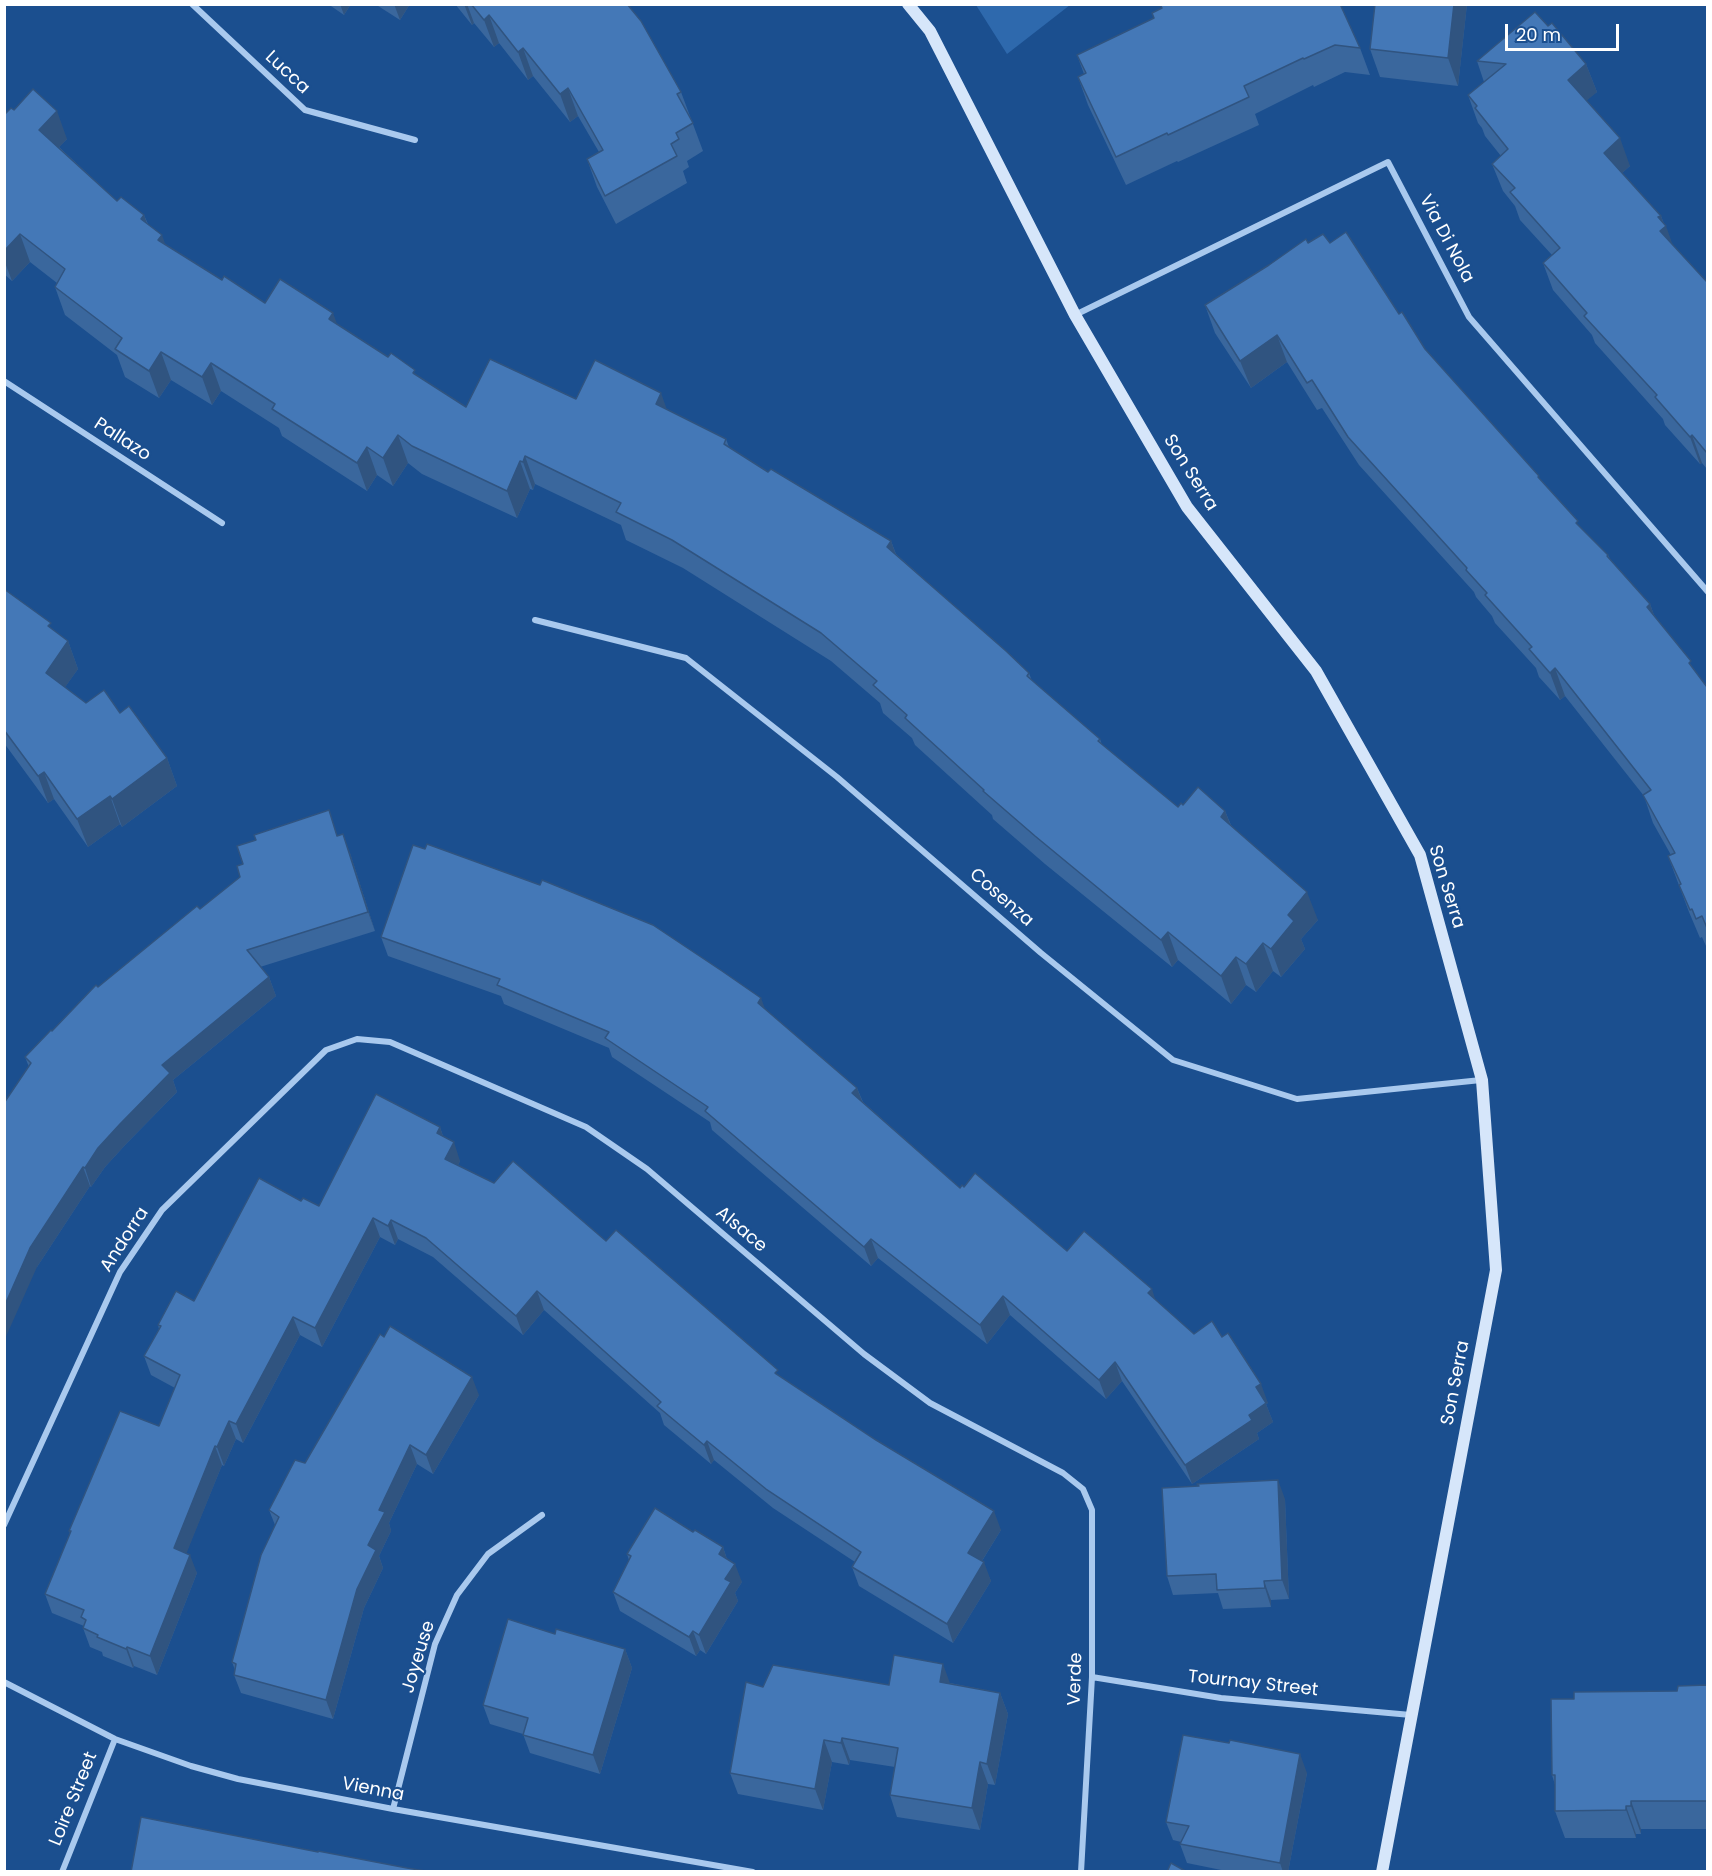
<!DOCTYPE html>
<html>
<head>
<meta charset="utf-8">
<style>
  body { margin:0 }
  #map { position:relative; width:1712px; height:1876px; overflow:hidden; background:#1b4f8f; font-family:Poppins,sans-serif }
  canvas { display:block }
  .frame { position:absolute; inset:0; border:6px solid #fff; pointer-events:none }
  .scale { position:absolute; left:1505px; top:24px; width:114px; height:27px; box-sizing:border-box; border:3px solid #fff; border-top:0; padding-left:8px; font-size:18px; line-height:21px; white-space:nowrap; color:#fff; -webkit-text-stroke:4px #1b4f8f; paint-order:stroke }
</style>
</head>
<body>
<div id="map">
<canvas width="1712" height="1876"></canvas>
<div class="frame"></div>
<div class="scale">20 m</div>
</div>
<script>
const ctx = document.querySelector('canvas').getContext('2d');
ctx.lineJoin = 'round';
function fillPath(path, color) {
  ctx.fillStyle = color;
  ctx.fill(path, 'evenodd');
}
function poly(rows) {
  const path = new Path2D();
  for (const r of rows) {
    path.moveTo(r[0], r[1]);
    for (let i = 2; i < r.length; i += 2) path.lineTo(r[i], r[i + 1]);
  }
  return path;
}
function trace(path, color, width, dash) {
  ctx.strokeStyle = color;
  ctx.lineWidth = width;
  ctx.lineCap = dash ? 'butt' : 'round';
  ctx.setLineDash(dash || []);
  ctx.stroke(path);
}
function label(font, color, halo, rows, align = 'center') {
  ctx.font = font + ' Poppins,sans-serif';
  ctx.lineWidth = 4.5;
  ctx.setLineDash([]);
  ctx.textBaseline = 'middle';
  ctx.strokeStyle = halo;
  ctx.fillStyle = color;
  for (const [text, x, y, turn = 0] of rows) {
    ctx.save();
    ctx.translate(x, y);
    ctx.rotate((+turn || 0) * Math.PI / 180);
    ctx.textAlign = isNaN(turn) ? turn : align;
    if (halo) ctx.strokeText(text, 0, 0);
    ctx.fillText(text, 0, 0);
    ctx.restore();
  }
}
fillPath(poly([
  [976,5,1070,5,1007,54]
]), '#2e69ad');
trace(poly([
  [192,4,305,110,415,140],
  [1075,315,1388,162,1469,317,1708,592],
  [4,381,222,523],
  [535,620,686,658,837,777,1041,953,1173,1060,1297,1099,1481,1080],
  [4,1525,120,1272,162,1210,326,1050,357,1039,390,1042,586,1127,647,1169,864,1354,930,1403,1063,1473,1083,1489,1092,1510,1092,1677,1081,1872],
  [1092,1677,1221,1698,1411,1715],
  [4,1682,115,1739,191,1766,238,1779,393,1809,753,1872],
  [393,1809,435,1644,457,1595,488,1554,542,1515],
  [62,1872,115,1739]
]), '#a9c9ee', 6);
trace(poly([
  [908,4,930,31,1075,315,1187,507,1316,671,1420,855,1482,1080,1496,1270,1382,1872]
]), '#d6e6fa', 12);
fillPath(poly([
  [328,4,351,4,344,15],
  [375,4,410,4,400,20],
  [455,4,627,4,681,92,703,151,687,161,689,167,683,171,687,183,616,224,597,187,587,159,599,152,578,116,570,122,533,76,528,80,499,43,494,47,474,23,472,25],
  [1467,4,1458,86,1380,77,1370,49],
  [1161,6,1360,48,1370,75,1345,72,1314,87,1313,85,1255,114,1259,125,1178,162,1177,161,1126,185,1088,105,1078,77,1084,74,1077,55,1154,18,1161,9],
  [1548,26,1586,64,1597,92,1586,100,1630,166,1622,173,1661,216,1672,244,1707,282,1707,469,1702,463,1700,464,1665,425,1663,419,1595,343,1592,335,1553,290,1543,263,1552,255,1520,220,1515,206,1503,191,1492,164,1501,156,1485,136,1482,128,1478,123,1468,95,1484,82,1477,61],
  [14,110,67,139,59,147,117,201,144,215,148,224,165,245,222,280,265,303,337,324,466,407,576,399,667,410,726,439,729,447,768,472,891,541,896,554,1029,673,1032,681,1100,739,1102,745,1178,807,1183,805,1225,811,1231,825,1318,920,1301,939,1305,949,1281,977,1273,971,1256,992,1246,985,1231,1004,1178,960,1172,967,1045,864,993,819,992,815,915,745,912,738,883,713,880,703,831,661,683,568,626,540,621,525,535,484,533,490,530,489,517,518,422,474,408,463,393,486,377,475,367,491,282,436,279,428,221,391,212,405,171,380,159,398,125,377,117,355,65,315,55,287,57,283,30,262,12,281,4,274,4,115],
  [1308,243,1330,243,1399,314,1425,349,1541,480,1579,527,1608,555,1610,559,1650,604,1654,615,1707,687,1707,946,1706,946,1702,937,1700,938,1689,912,1668,856,1671,855,1653,823,1644,796,1565,696,1560,700,1539,677,1536,668,1495,623,1492,616,1476,597,1474,592,1359,465,1322,408,1317,410,1287,362,1251,388,1215,333,1205,305],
  [4,589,53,630,68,641,78,669,65,687,86,703,120,713,167,758,177,786,122,827,120,824,88,847,54,799,48,803,4,743],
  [338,836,350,853,375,931,260,967,269,977,276,996,173,1080,177,1092,127,1143,105,1167,91,1187,90,1186,37,1267,29,1067,25,1057,98,987,200,909],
  [381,937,766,1010,857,1088,863,1102,960,1188,1067,1251,1155,1300,1194,1334,1222,1337,1268,1403,1266,1404,1273,1422,1257,1433,1259,1439,1192,1484,1122,1381,1106,1399,1010,1315,987,1344,878,1258,871,1266,712,1130,710,1122,612,1057,609,1048,504,1004,501,996,388,956],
  [440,1127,443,1136,460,1161,458,1165,606,1241,780,1377,1001,1530,982,1561,991,1581,953,1643,859,1586,852,1567,855,1562,773,1508,714,1460,711,1464,664,1425,660,1413,544,1310,523,1335,433,1257,398,1239,395,1245,380,1237,322,1347,300,1335,243,1443,236,1439,224,1466,222,1465,186,1553,197,1573,157,1675,134,1666,133,1668,103,1656,102,1652,90,1647,83,1628,84,1626,52,1613,45,1594,70,1533,69,1531,159,1426,175,1388,151,1375,144,1356,159,1329,158,1325,194,1301,301,1201,319,1206],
  [479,1395,433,1474,417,1464,389,1523,391,1531,379,1556,383,1568,364,1608,333,1719,241,1693,234,1675,235,1670,232,1662,275,1525,269,1510,305,1463],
  [1197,1484,1285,1499,1289,1599,1271,1600,1271,1607,1223,1609,1218,1593,1173,1595,1167,1576,1198,1486],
  [693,1532,723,1547,727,1559,742,1582,735,1593,738,1601,706,1654,700,1650,696,1656,620,1611,613,1592,629,1560,627,1554],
  [555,1634,625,1649,632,1668,600,1774,530,1753,523,1734,490,1724,483,1705],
  [950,1683,1000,1693,1008,1714,995,1785,988,1784,980,1830,897,1817,890,1795,895,1767,850,1760,849,1765,832,1762,823,1810,738,1794,730,1773,763,1687],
  [1707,1685,1707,1829,1641,1829,1641,1834,1636,1834,1636,1838,1565,1838,1555,1811,1555,1785,1552,1775,1574,1699,1677,1691],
  [1307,1773,1288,1872,1231,1872,1187,1863,1180,1844,1181,1842,1173,1840,1166,1822]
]), '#3a679d');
fillPath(poly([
  [340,4,351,4,344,15],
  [394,4,410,4,400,20],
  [464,4,467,4,474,23,472,25],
  [1454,4,1467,4,1458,86,1448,58],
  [489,15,499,43,494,47,484,20],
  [523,48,533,76,528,80,518,52],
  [1586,64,1597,92,1578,108,1568,80],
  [568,88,578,116,570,122,560,94],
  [57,111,67,139,50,157,39,130],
  [1620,138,1630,166,1614,180,1604,153],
  [144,215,154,243,141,219],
  [1661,216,1665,227,1666,226,1676,254,1660,231,1658,217],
  [20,234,30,262,12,281,4,260,4,251],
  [162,235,172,263,158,240],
  [333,313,343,340,329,319],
  [1277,335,1287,362,1251,388,1240,361],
  [161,352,171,380,159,398,149,371],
  [211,363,221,391,212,405,202,377],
  [661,393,671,421,656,404],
  [398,435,408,463,393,486,383,458],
  [1692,435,1702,463,1700,464,1690,437],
  [367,447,377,475,367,491,357,463],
  [525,456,535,484,533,490,523,462],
  [520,461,530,489,517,518,507,491],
  [891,541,901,569,887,547],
  [1650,604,1660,632,1647,607],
  [68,641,78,669,56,700,46,673],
  [1555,668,1565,696,1560,700,1550,673],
  [167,758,177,786,122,827,112,799],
  [44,772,54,799,48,803,38,776],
  [110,796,120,824,88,847,77,819],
  [1225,811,1236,839,1221,817],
  [343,834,350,853,375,931,368,912],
  [1307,892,1318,920,1301,939,1305,949,1281,977,1271,949,1288,915],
  [1168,932,1178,960,1172,967,1161,940],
  [1263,943,1273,971,1256,992,1246,964],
  [1236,957,1246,985,1231,1004,1221,976],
  [269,977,276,996,173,1080,177,1092,127,1143,105,1167,91,1187,85,1168,98,1148,162,1065],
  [761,998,768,1017,758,1003],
  [857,1088,864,1106,852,1093],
  [440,1127,446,1146,437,1133],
  [454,1142,460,1161,452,1178,445,1159],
  [83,1167,90,1186,37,1267,4,1341,4,1307,30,1248],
  [373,1218,380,1237,322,1347,315,1328],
  [391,1220,398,1239,395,1245,388,1226],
  [871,1239,878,1258,871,1266,864,1247],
  [1152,1289,1158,1308,1148,1293],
  [537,1291,544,1310,523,1335,516,1316],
  [1003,1296,1010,1315,987,1344,980,1325],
  [293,1317,300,1335,243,1443,236,1424],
  [1115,1362,1122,1381,1106,1399,1099,1380],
  [472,1377,479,1395,433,1474,426,1455],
  [1261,1384,1268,1403,1266,1404,1273,1422,1257,1433,1259,1439,1192,1484,1185,1465,1249,1415,1256,1387],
  [229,1421,236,1439,224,1466,217,1447],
  [707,1441,714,1460,711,1464,704,1445],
  [410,1445,417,1464,389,1523,391,1531,379,1556,383,1568,364,1608,333,1719,326,1700,368,1545,379,1510],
  [215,1446,222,1465,181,1567,174,1548],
  [1278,1480,1285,1499,1289,1599,1282,1580],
  [994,1511,1001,1530,975,1572,968,1553],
  [723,1547,729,1566,719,1554],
  [190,1555,197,1573,157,1675,150,1656],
  [984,1562,991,1581,953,1643,947,1624],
  [735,1564,742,1582,735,1593,738,1601,706,1654,699,1635,725,1579],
  [1264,1581,1271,1600,1271,1607,1265,1588],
  [693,1631,700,1650,696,1656,689,1637],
  [127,1647,134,1666,133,1668,126,1649],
  [625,1649,632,1668,600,1774,593,1755],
  [943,1664,951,1686,940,1682],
  [1000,1693,1008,1714,995,1785,987,1764],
  [842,1738,850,1760,849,1765,841,1743],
  [824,1740,832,1762,823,1810,815,1789],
  [1300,1754,1307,1773,1288,1872,1283,1872,1280,1863],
  [980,1762,988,1784,980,1830,972,1808],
  [1631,1801,1641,1829,1641,1834,1631,1806],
  [1626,1806,1636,1834,1636,1838,1626,1810]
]), '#305480');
const building = poly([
  [471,4,627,4,641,21,681,92,677,94,693,123,676,133,679,139,671,144,677,156,605,196,587,159,603,150,568,88,560,94,523,48,518,52,489,15,484,20,471,4],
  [1164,4,1340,4,1360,48,1335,45,1304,59,1303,58,1244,86,1249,97,1168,135,1167,133,1116,157,1078,77,1086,73,1077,55,1154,18,1152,13,1162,8,1161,6,1164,4],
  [1375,4,1454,4,1448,58,1370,49,1375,4],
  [1535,12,1548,26,1552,23,1586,64,1568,80,1620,138,1604,153,1661,216,1658,217,1666,226,1660,231,1707,282,1707,453,1692,435,1690,437,1655,397,1657,395,1584,316,1587,313,1543,263,1560,248,1510,192,1515,188,1492,164,1508,149,1475,108,1477,106,1468,95,1506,64,1477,61,1535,12],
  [33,89,57,111,39,130,117,201,121,197,144,215,141,219,162,235,158,240,222,280,224,276,265,303,280,279,333,313,329,319,388,357,391,353,415,370,413,373,466,407,490,359,576,399,595,360,661,393,656,404,726,439,724,444,768,472,771,469,891,541,887,547,1006,651,1029,673,1027,676,1100,739,1098,741,1178,807,1181,803,1183,805,1198,787,1225,811,1221,817,1307,892,1288,915,1294,921,1271,949,1263,943,1246,964,1236,957,1221,976,1168,932,1161,940,1035,836,983,791,984,790,905,718,907,715,873,685,877,681,821,633,672,540,616,512,621,503,525,456,523,462,520,461,507,491,412,446,398,435,383,458,367,447,357,463,272,409,275,404,211,363,202,377,161,352,149,371,115,349,122,338,55,287,65,269,20,234,4,251,4,115,11,108,14,110,33,89],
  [1346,232,1399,314,1402,312,1425,349,1539,476,1538,477,1578,521,1576,523,1608,555,1607,556,1650,604,1647,607,1691,661,1689,663,1707,687,1707,928,1702,916,1696,919,1692,909,1690,910,1679,885,1681,884,1668,856,1675,853,1643,795,1651,790,1555,668,1550,673,1529,649,1532,647,1485,595,1487,593,1466,570,1467,568,1348,437,1312,380,1307,383,1277,335,1240,361,1205,305,1269,265,1306,239,1308,243,1323,234,1330,243,1346,232],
  [4,589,51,623,48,626,68,641,46,673,86,703,104,690,120,713,129,706,167,758,112,799,110,796,77,819,44,772,38,776,4,730,4,589],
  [329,810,337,836,343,834,368,912,247,950,269,977,162,1065,170,1073,120,1124,98,1148,85,1168,83,1167,30,1248,4,1307,4,1103,31,1063,25,1057,51,1030,52,1031,96,985,98,987,197,906,200,909,240,877,237,866,243,864,237,846,256,840,254,835,329,810],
  [427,844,540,885,542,880,653,925,722,971,761,998,758,1003,857,1088,852,1093,960,1188,962,1185,964,1187,975,1173,1067,1251,1084,1231,1152,1289,1148,1293,1194,1334,1212,1321,1222,1337,1228,1333,1261,1384,1256,1387,1266,1403,1249,1415,1252,1420,1185,1465,1115,1362,1099,1380,1003,1296,980,1325,871,1239,864,1247,705,1111,708,1107,605,1038,609,1032,497,985,500,979,381,937,413,845,425,849,427,844],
  [376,1094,440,1127,437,1133,454,1142,445,1159,494,1183,513,1161,606,1241,616,1230,778,1370,775,1373,876,1440,994,1511,968,1553,984,1562,947,1624,852,1567,861,1552,766,1489,707,1441,704,1445,657,1406,661,1402,537,1291,516,1316,426,1238,391,1220,388,1226,373,1218,315,1328,293,1317,236,1424,229,1421,217,1447,215,1446,174,1548,190,1555,150,1656,127,1647,126,1649,97,1637,98,1635,83,1628,86,1620,81,1617,84,1610,45,1594,71,1531,69,1531,120,1411,159,1426,180,1375,144,1356,161,1326,158,1325,176,1291,194,1301,259,1178,301,1201,303,1198,319,1206,376,1094],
  [390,1326,472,1377,426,1455,410,1445,379,1510,385,1512,368,1545,376,1550,357,1589,326,1700,234,1675,236,1664,232,1662,261,1555,279,1517,269,1510,295,1460,305,1463,380,1334,384,1337,390,1326],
  [1278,1480,1282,1580,1264,1581,1265,1588,1217,1590,1216,1574,1167,1576,1162,1488,1199,1486,1197,1484,1278,1480],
  [655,1508,693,1532,695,1530,723,1547,719,1554,735,1564,725,1579,731,1582,699,1635,693,1631,689,1637,613,1592,631,1556,627,1554,655,1508],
  [508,1619,555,1634,556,1629,625,1649,593,1755,523,1735,528,1718,483,1705,508,1619],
  [894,1655,943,1664,940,1682,1000,1693,987,1764,980,1762,972,1808,890,1795,898,1748,842,1738,841,1743,824,1740,815,1789,730,1773,746,1682,763,1687,773,1665,889,1685,894,1655],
  [1707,1685,1707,1801,1631,1801,1631,1806,1626,1806,1626,1810,1555,1811,1555,1775,1552,1775,1551,1699,1574,1699,1574,1692,1677,1691,1678,1686,1707,1685],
  [1183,1735,1229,1743,1230,1740,1300,1754,1280,1863,1180,1844,1189,1826,1166,1822,1183,1735],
  [141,1817,318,1852,318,1851,407,1868,431,1872,131,1872,141,1817],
  [1171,1863,1187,1872,1167,1872,1171,1863]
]);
fillPath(building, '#4478b7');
trace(building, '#305480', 1.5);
label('18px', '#fff', '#1b4f8f', [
  ["Lucca",287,73,43],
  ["Via Di Nola",1446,239,62],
  ["Pallazo",122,440,33],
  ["Son Serra",1190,473,58],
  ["Son Serra",1446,887,73],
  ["Cosenza",1001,898,41],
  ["Alsace",741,1230,40],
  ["Andorra",125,1240,-57],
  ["Son Serra",1456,1383,-79],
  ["Joyeuse",419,1657,-73],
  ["Verde",1076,1679,-88],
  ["Tournay Street",1253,1684,6],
  ["Vienna",373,1790,11],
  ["Loire Street",74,1799,-68]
]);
</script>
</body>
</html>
